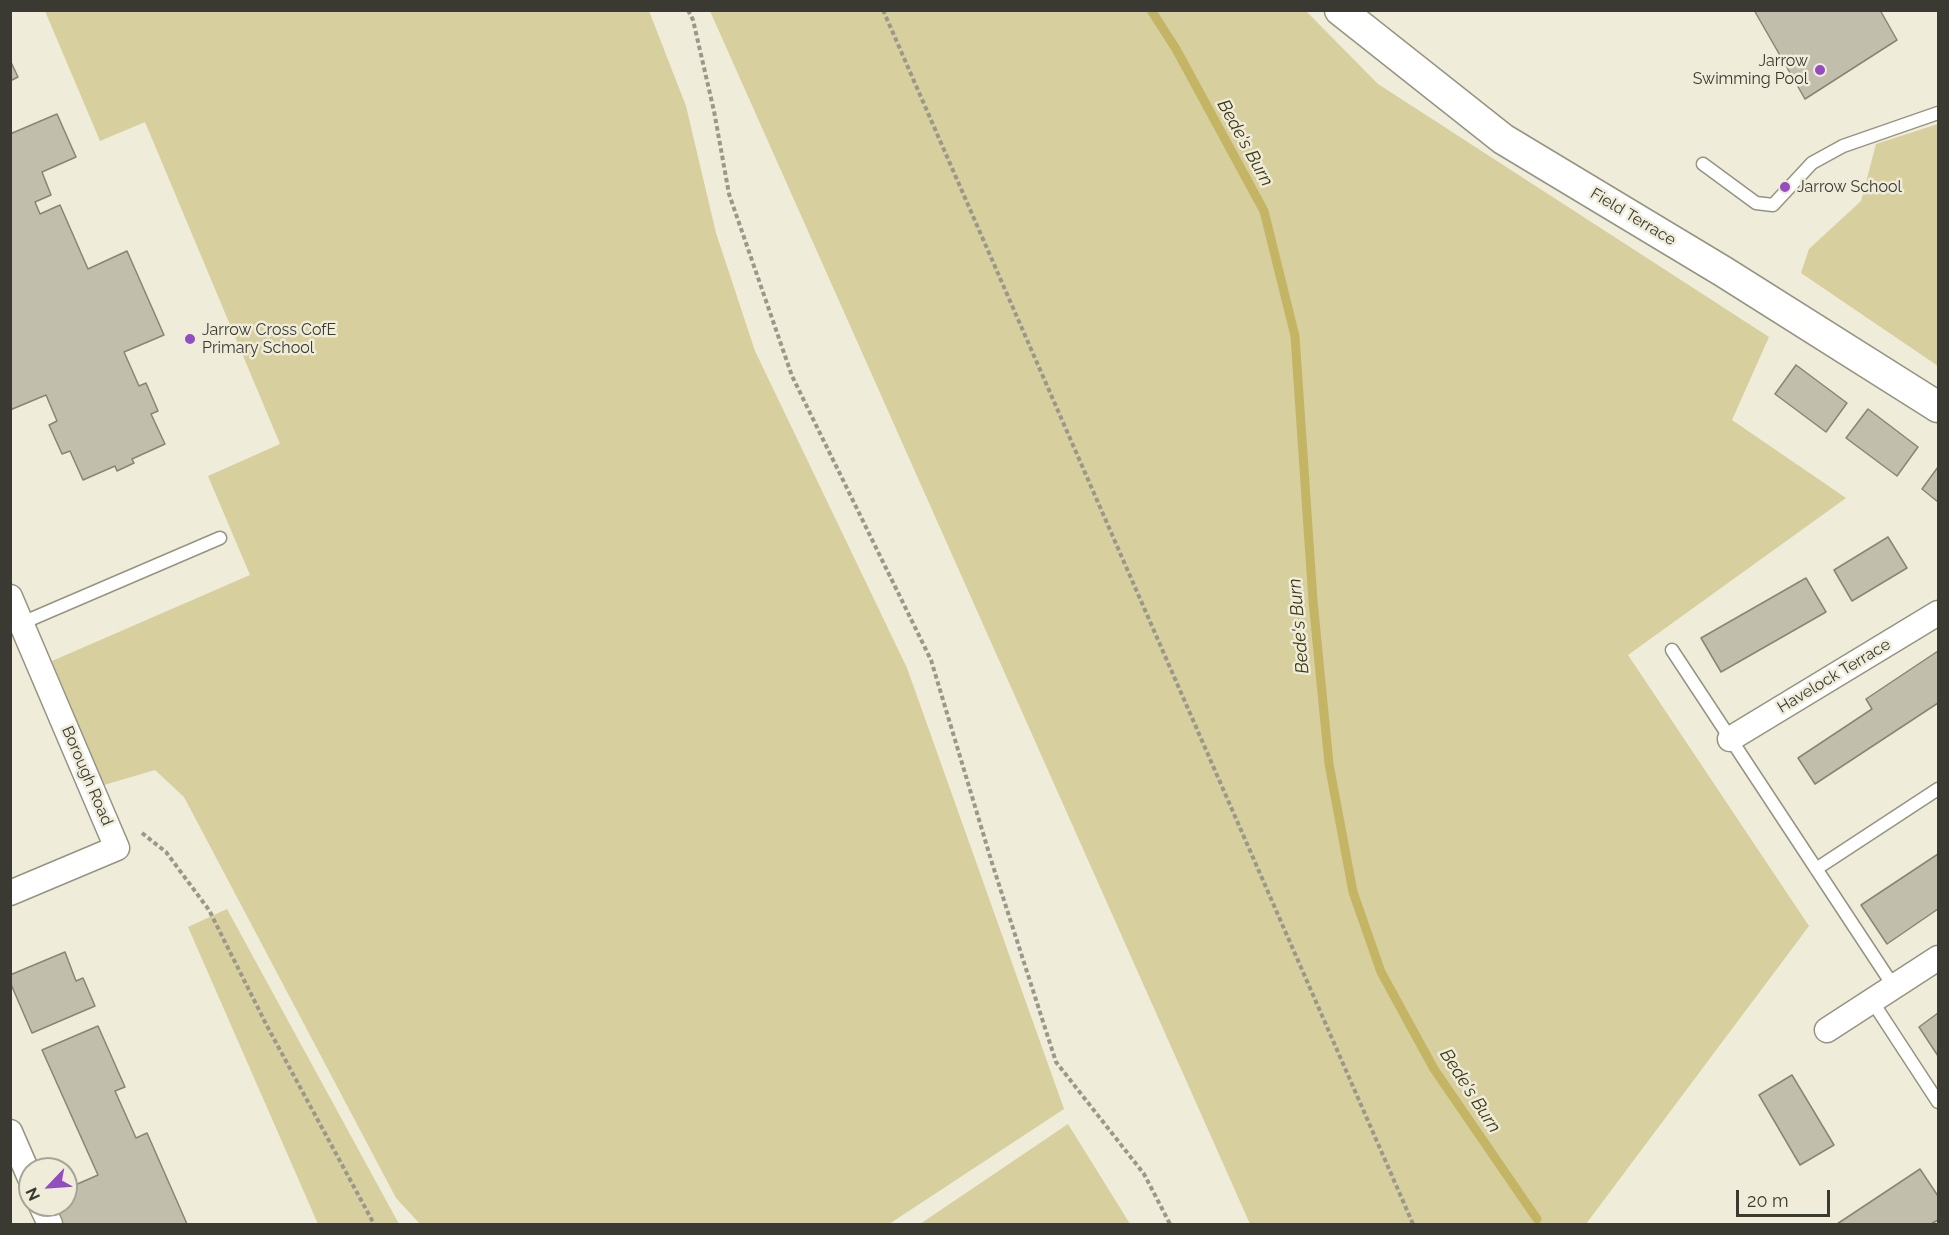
<!DOCTYPE html>
<html>
<head>
<meta charset="utf-8">
<style>
  body { margin:0 }
  #map { position:relative; width:1949px; height:1235px; overflow:hidden; background:#efecd9; font-family:Raleway,sans-serif }
  canvas { display:block }
  .frame { position:absolute; inset:0; border:12px solid #3b3a32; pointer-events:none }
  .north { position:absolute; left:18px; top:1157px; width:60px; height:60px; box-sizing:border-box; background:#efecd9; border:2px solid #a7a596; border-radius:50%; rotate:245deg; font-size:16px; font-weight:700; line-height:24px; text-align:center; color:#3b3a32 }
  .north::after { content:''; display:block; margin:auto; width:21px; height:27px; background:#934dc0; clip-path:polygon(50% 0,100% 100%,50% 72%,0 100%) }
  .scale { position:absolute; left:1736px; top:1190px; width:94px; height:27px; box-sizing:border-box; border:3px solid #3b3a32; border-top:0; padding-left:8px; font-size:18px; line-height:21px; white-space:nowrap; color:#3b3a32; -webkit-text-stroke:4px #efecd9; paint-order:stroke }
</style>
</head>
<body>
<div id="map">
<canvas width="1949" height="1235"></canvas>
<div class="frame"></div>
<div class="north">N</div>
<div class="scale">20 m</div>
</div>
<script>
const ctx = document.querySelector('canvas').getContext('2d');
ctx.lineJoin = 'round';
function fillPath(path, color) {
  ctx.fillStyle = color;
  ctx.fill(path, 'evenodd');
}
function poly(rows) {
  const path = new Path2D();
  for (const r of rows) {
    path.moveTo(r[0], r[1]);
    for (let i = 2; i < r.length; i += 2) path.lineTo(r[i], r[i + 1]);
  }
  return path;
}
function trace(path, color, width, dash) {
  ctx.strokeStyle = color;
  ctx.lineWidth = width;
  ctx.lineCap = dash ? 'butt' : 'round';
  ctx.setLineDash(dash || []);
  ctx.stroke(path);
}
function label(font, color, halo, rows, align = 'center') {
  ctx.font = font + ' Raleway,sans-serif';
  ctx.lineWidth = 5;
  ctx.setLineDash([]);
  ctx.textBaseline = 'middle';
  ctx.strokeStyle = halo;
  ctx.fillStyle = color;
  for (const [text, x, y, turn = 0] of rows) {
    ctx.save();
    ctx.translate(x, y);
    ctx.rotate((+turn || 0) * Math.PI / 180);
    ctx.textAlign = isNaN(turn) ? turn : align;
    if (halo) ctx.strokeText(text, 0, 0);
    ctx.fillText(text, 0, 0);
    ctx.restore();
  }
}
fillPath(poly([
  [45,11,649,11,686,106,716,233,755,351,907,668,1064,1109,889,1224,420,1224,396,1198,184,797,155,770,104,785,52,661,250,575,208,476,280,444,145,122,100,141],
  [710,11,1306,11,1378,84,1769,337,1732,420,1846,498,1628,655,1809,926,1586,1224,1250,1224],
  [1938,124,1938,366,1801,273,1809,249,1861,201,1876,144],
  [227,909,399,1224,318,1224,188,927],
  [1068,1124,1130,1224,920,1224]
]), '#d7cf9e');
trace(poly([
  [1151,10,1176,49,1264,211,1295,336,1313,601,1329,764,1353,892,1381,972,1434,1069,1537,1219]
]), '#c3b564', 9);
const building = poly([
  [1754,10,1880,10,1897,40,1805,99,1754,10],
  [10,60,18,77,10,81,10,60],
  [57,114,76,157,42,172,51,195,35,202,40,214,60,205,88,269,127,251,164,335,124,352,139,386,146,383,158,411,151,414,165,444,132,459,134,463,117,471,115,466,83,480,70,451,62,454,49,425,57,421,46,395,10,410,10,134,57,114],
  [1796,365,1847,403,1826,432,1775,394,1796,365],
  [1868,409,1918,447,1897,476,1846,438,1868,409],
  [1938,467,1938,502,1922,489,1938,467],
  [1888,537,1907,568,1852,601,1834,570,1888,537],
  [1806,578,1826,612,1721,672,1701,638,1806,578],
  [1938,651,1938,703,1815,784,1798,758,1872,709,1866,699,1938,651],
  [1938,854,1938,909,1887,944,1861,905,1938,854],
  [65,952,76,981,83,978,95,1006,32,1033,10,982,10,975,65,952],
  [1938,1013,1938,1056,1919,1027,1938,1013],
  [98,1026,125,1087,115,1091,136,1138,147,1133,187,1224,60,1224,52,1205,66,1205,66,1189,98,1175,42,1050,98,1026],
  [1792,1075,1834,1145,1800,1165,1759,1095,1792,1075],
  [1920,1169,1938,1196,1938,1220,1931,1224,1837,1224,1920,1169]
]);
fillPath(building, '#c1beab');
trace(building, '#888573', 1.5);
const service = poly([
  [1703,164,1756,203,1773,205,1812,163,1843,146,1938,113],
  [22,623,220,538],
  [1672,650,1894,987],
  [1816,869,1938,789],
  [1872,1001,1938,1102]
]);
const minor = poly([
  [10,597,117,848,10,893],
  [1730,739,1938,613],
  [1827,1030,1938,958],
  [10,1132,30,1178],
  [41,1205,50,1224]
]);
const tertiary = poly([
  [1340,10,1503,139,1724,272,1938,407]
]);
trace(service, '#969381', 15);
trace(minor, '#969381', 27);
trace(tertiary, '#969381', 33);
trace(poly([
  [688,10,693,20,714,111,729,194,792,376,931,660,992,863,1056,1062,1144,1174,1170,1224],
  [883,10,1413,1224],
  [142,833,166,852,209,910,267,1026,374,1224]
]), '#9b988b', 4, [4.5, 3]);
trace(service, '#fff', 12);
trace(minor, '#fff', 24);
trace(tertiary, '#fff', 30);
for (const [x, y, r, color] of [
  [1820,70,6,"#934dc0"],
  [1785,187,6,"#934dc0"],
  [190,339,6,"#934dc0"]
]) {
  const dot = new Path2D();
  dot.arc(x, y, r, 0, 2 * Math.PI);
  ctx.fillStyle = color;
  ctx.fill(dot);
  trace(dot, '#efecd9', 2);
}
label('16px', '#3b3a32', '#efecd9', [
  ["Jarrow",1808,61,"right"],
  ["Swimming Pool",1808,79,"right"],
  ["Jarrow School",1797,187],
  ["Jarrow Cross CofE",202,330],
  ["Primary School",202,348]
], 'left');
label('16px', '#3b3a32', '#efecd9', [
  ["Field Terrace",1633,217,31],
  ["Havelock Terrace",1834,676,-31],
  ["Borough Road",87,776,67]
]);
label('italic 18px', '#3c3612', '#efecd9', [
  ["Bede's Burn",1245,143,61],
  ["Bede's Burn",1299,626,-95],
  ["Bede's Burn",1470,1091,57]
]);
</script>
</body>
</html>
